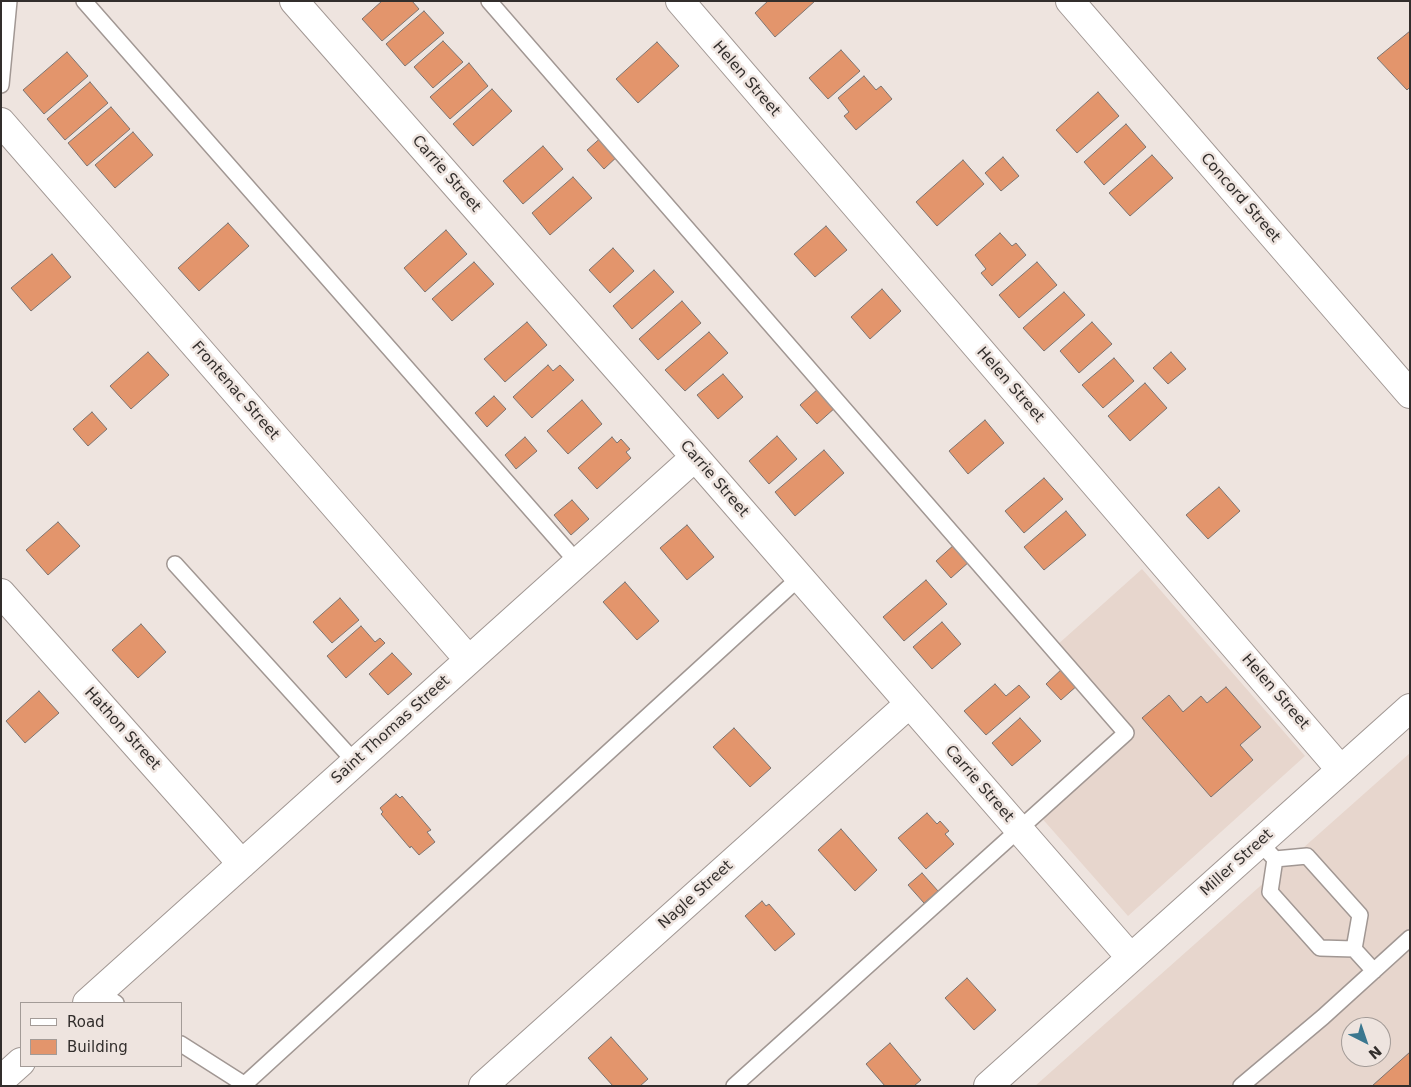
<!DOCTYPE html>
<html>
<head>
<meta charset="utf-8">
<style>
  body { margin:0 }
  #map { position:relative; width:1411px; height:1087px; overflow:hidden; background:#eee4df; font-family:"DejaVu Sans",sans-serif }
  canvas { display:block }
  .frame { position:absolute; inset:0; border:2px solid #322e2c; pointer-events:none }
  .legend { position:absolute; left:20px; top:1002px; width:162px; height:65px; box-sizing:border-box; background:#eee4df; border:1px solid #a39b97; margin:0; padding:6px 9px; list-style:none; font-size:15px; color:#322e2c }
  .legend li { display:flex; align-items:center; gap:10px; height:25px }
  .legend b { width:25px; border:1px solid #a39b97 }
  .north { position:absolute; left:1341px; top:1017px; width:50px; height:50px; box-sizing:border-box; background:#eee4df; border:1px solid #a39b97; border-radius:50%; rotate:139deg; font-size:14px; font-weight:700; line-height:20px; text-align:center; color:#322e2c }
  .north::after { content:''; display:block; margin:auto; width:18px; height:22px; background:#3b778f; clip-path:polygon(50% 0,100% 100%,50% 72%,0 100%) }
</style>
</head>
<body>
<div id="map">
<canvas width="1411" height="1087"></canvas>
<div class="frame"></div>
<ul class="legend">
<li><b style="height:6px;background:#fff"></b>Road</li>
<li><b style="height:14px;background:#e3956c"></b>Building</li>
</ul>
<div class="north">N</div>
</div>
<script>
const ctx = document.querySelector('canvas').getContext('2d');
ctx.lineJoin = 'round';
function fillPath(path, color) {
  ctx.fillStyle = color;
  ctx.fill(path, 'evenodd');
}
function poly(rows) {
  const path = new Path2D();
  for (const r of rows) {
    path.moveTo(r[0], r[1]);
    for (let i = 2; i < r.length; i += 2) path.lineTo(r[i], r[i + 1]);
  }
  return path;
}
function trace(path, color, width, dash) {
  ctx.strokeStyle = color;
  ctx.lineWidth = width;
  ctx.lineCap = dash ? 'butt' : 'round';
  ctx.setLineDash(dash || []);
  ctx.stroke(path);
}
function label(font, color, halo, rows, align = 'center') {
  ctx.font = font + ' "DejaVu Sans",sans-serif';
  ctx.lineWidth = 5;
  ctx.setLineDash([]);
  ctx.textBaseline = 'middle';
  ctx.strokeStyle = halo;
  ctx.fillStyle = color;
  for (const [text, x, y, turn = 0] of rows) {
    ctx.save();
    ctx.translate(x, y);
    ctx.rotate((+turn || 0) * Math.PI / 180);
    ctx.textAlign = isNaN(turn) ? turn : align;
    if (halo) ctx.strokeText(text, 0, 0);
    ctx.fillText(text, 0, 0);
    ctx.restore();
  }
}
fillPath(poly([
  [1142,569,1305,756,1128,916,1032,807,1126,726,1056,646],
  [1410,753,1410,1086,1035,1086],
  [1351,1027,1381,1027,1381,1057,1351,1057]
]), '#e7d6cd');
const building = poly([
  [382,1,412,1,419,9,382,41,362,19,382,1],
  [768,1,815,1,775,37,755,13,768,1],
  [424,11,444,33,405,66,386,44,424,11],
  [1410,31,1410,87,1407,90,1377,58,1410,31],
  [443,41,463,62,433,88,414,67,443,41],
  [657,42,679,66,638,103,616,79,657,42],
  [841,50,860,71,828,99,809,78,841,50],
  [67,52,88,76,44,114,23,90,67,52],
  [469,63,488,86,450,119,430,97,469,63],
  [864,76,876,90,881,86,892,99,856,130,844,116,849,112,838,98,864,76],
  [90,82,108,103,65,140,47,119,90,82],
  [492,89,512,111,473,146,453,124,492,89],
  [1098,92,1119,116,1077,153,1056,130,1098,92],
  [111,107,130,129,87,166,68,143,111,107],
  [1126,124,1146,147,1104,185,1084,162,1126,124],
  [133,132,153,155,115,188,95,165,133,132],
  [604,135,621,153,604,169,587,150,604,135],
  [543,146,563,169,523,204,503,181,543,146],
  [1152,155,1173,178,1130,216,1109,193,1152,155],
  [1003,157,1019,176,1001,191,985,173,1003,157],
  [963,160,984,184,937,226,916,202,963,160],
  [573,177,592,198,550,235,532,213,573,177],
  [228,223,249,246,199,291,178,268,228,223],
  [826,226,847,250,815,277,794,254,826,226],
  [446,230,467,254,425,292,404,268,446,230],
  [1000,233,1012,246,1016,243,1026,255,992,286,981,273,986,269,975,255,1000,233],
  [613,248,634,271,610,293,589,270,613,248],
  [52,254,71,277,31,311,11,288,52,254],
  [474,262,494,284,452,321,432,299,474,262],
  [1037,262,1057,285,1019,318,999,295,1037,262],
  [654,270,674,292,632,329,613,306,654,270],
  [882,289,901,311,870,339,851,317,882,289],
  [1064,292,1085,315,1044,351,1023,328,1064,292],
  [682,301,701,323,658,360,639,339,682,301],
  [527,322,547,345,505,382,484,359,527,322],
  [1092,322,1112,344,1079,373,1060,351,1092,322],
  [709,332,728,353,685,391,665,370,709,332],
  [148,352,169,375,131,409,110,386,148,352],
  [1171,352,1186,369,1168,384,1153,368,1171,352],
  [1114,358,1134,381,1103,408,1082,385,1114,358],
  [548,365,553,371,560,365,574,380,532,418,513,397,548,365],
  [723,374,743,397,718,419,697,395,723,374],
  [1145,383,1167,408,1130,441,1108,416,1145,383],
  [819,388,836,407,817,424,800,405,819,388],
  [494,396,506,409,487,427,475,413,494,396],
  [582,400,602,424,568,454,547,431,582,400],
  [92,412,107,429,88,446,73,429,92,412],
  [985,420,1004,443,968,474,949,451,985,420],
  [777,436,797,459,769,484,749,461,777,436],
  [525,437,537,451,516,469,505,455,525,437],
  [612,437,617,443,621,439,630,449,626,452,631,458,597,489,578,468,612,437],
  [824,450,844,473,795,516,775,492,824,450],
  [1044,478,1063,499,1024,533,1005,511,1044,478],
  [1219,487,1240,511,1208,539,1186,515,1219,487],
  [572,500,589,519,571,535,554,515,572,500],
  [1066,511,1086,535,1044,570,1024,547,1066,511],
  [58,522,80,546,48,575,26,550,58,522],
  [687,525,714,557,687,580,660,548,687,525],
  [955,544,970,561,951,578,936,561,955,544],
  [926,580,947,604,904,641,883,617,926,580],
  [625,582,659,621,637,640,603,602,625,582],
  [340,598,359,620,332,643,313,622,340,598],
  [942,622,961,644,932,669,913,647,942,622],
  [141,624,166,652,138,678,112,650,141,624],
  [361,626,375,642,380,638,385,643,346,678,327,656,361,626],
  [392,653,412,674,388,695,369,674,392,653],
  [1064,667,1079,684,1061,700,1046,684,1064,667],
  [995,684,1006,696,1019,685,1030,697,986,735,964,711,995,684],
  [1226,687,1261,727,1240,745,1253,760,1211,797,1142,718,1169,695,1183,712,1201,696,1207,703,1226,687],
  [39,691,59,713,25,743,6,721,39,691],
  [1020,718,1041,741,1012,766,992,743,1020,718],
  [734,728,771,768,750,787,713,747,734,728],
  [396,794,400,798,402,796,431,830,427,832,435,842,419,855,411,846,410,848,381,814,383,812,380,808,396,794],
  [927,813,937,824,940,821,949,831,945,834,954,844,926,869,898,838,927,813],
  [841,829,877,870,855,891,818,850,841,829],
  [922,873,938,891,924,903,908,885,922,873],
  [762,901,766,906,769,904,795,934,775,951,745,916,762,901],
  [967,978,996,1010,974,1030,945,998,967,978],
  [611,1037,648,1079,640,1086,613,1086,588,1058,611,1037],
  [890,1043,921,1080,914,1086,885,1086,866,1064,890,1043],
  [1410,1052,1410,1086,1372,1086,1410,1052]
]);
fillPath(building, '#e3956c');
trace(building, '#7d7470', 1);
const service = poly([
  [84,1,578,563],
  [489,1,1126,733,734,1086],
  [1,85,9,1],
  [175,564,355,762],
  [1260,843,1275,859,1270,892,1320,948,1354,949,1374,971],
  [1275,859,1307,856,1360,915,1354,949],
  [99,992,116,1003],
  [181,1044,247,1086],
  [245,1084,799,578],
  [1241,1086,1323,1017,1410,938]
]);
const minor = poly([
  [294,1,695,457,1131,958],
  [680,1,1341,770],
  [1070,1,1410,394],
  [1,122,469,660],
  [1,593,242,864],
  [87,1003,695,457],
  [1,1080,21,1062],
  [483,1086,909,704],
  [988,1086,1410,708]
]);
trace(service, '#a19793', 18);
trace(minor, '#a19793', 30);
trace(service, '#fff', 15);
trace(minor, '#fff', 28);
label('15px', '#322e2c', '#eee4df', [
  ["Helen Street",746,79,49],
  ["Carrie Street",446,174,49],
  ["Concord Street",1240,198,49],
  ["Helen Street",1010,385,49],
  ["Frontenac Street",235,391,49],
  ["Carrie Street",714,479,49],
  ["Helen Street",1275,692,49],
  ["Hathon Street",122,729,48],
  ["Saint Thomas Street",391,730,-42],
  ["Carrie Street",979,784,49],
  ["Miller Street",1237,863,-42],
  ["Nagle Street",696,895,-42]
]);
</script>
</body>
</html>
